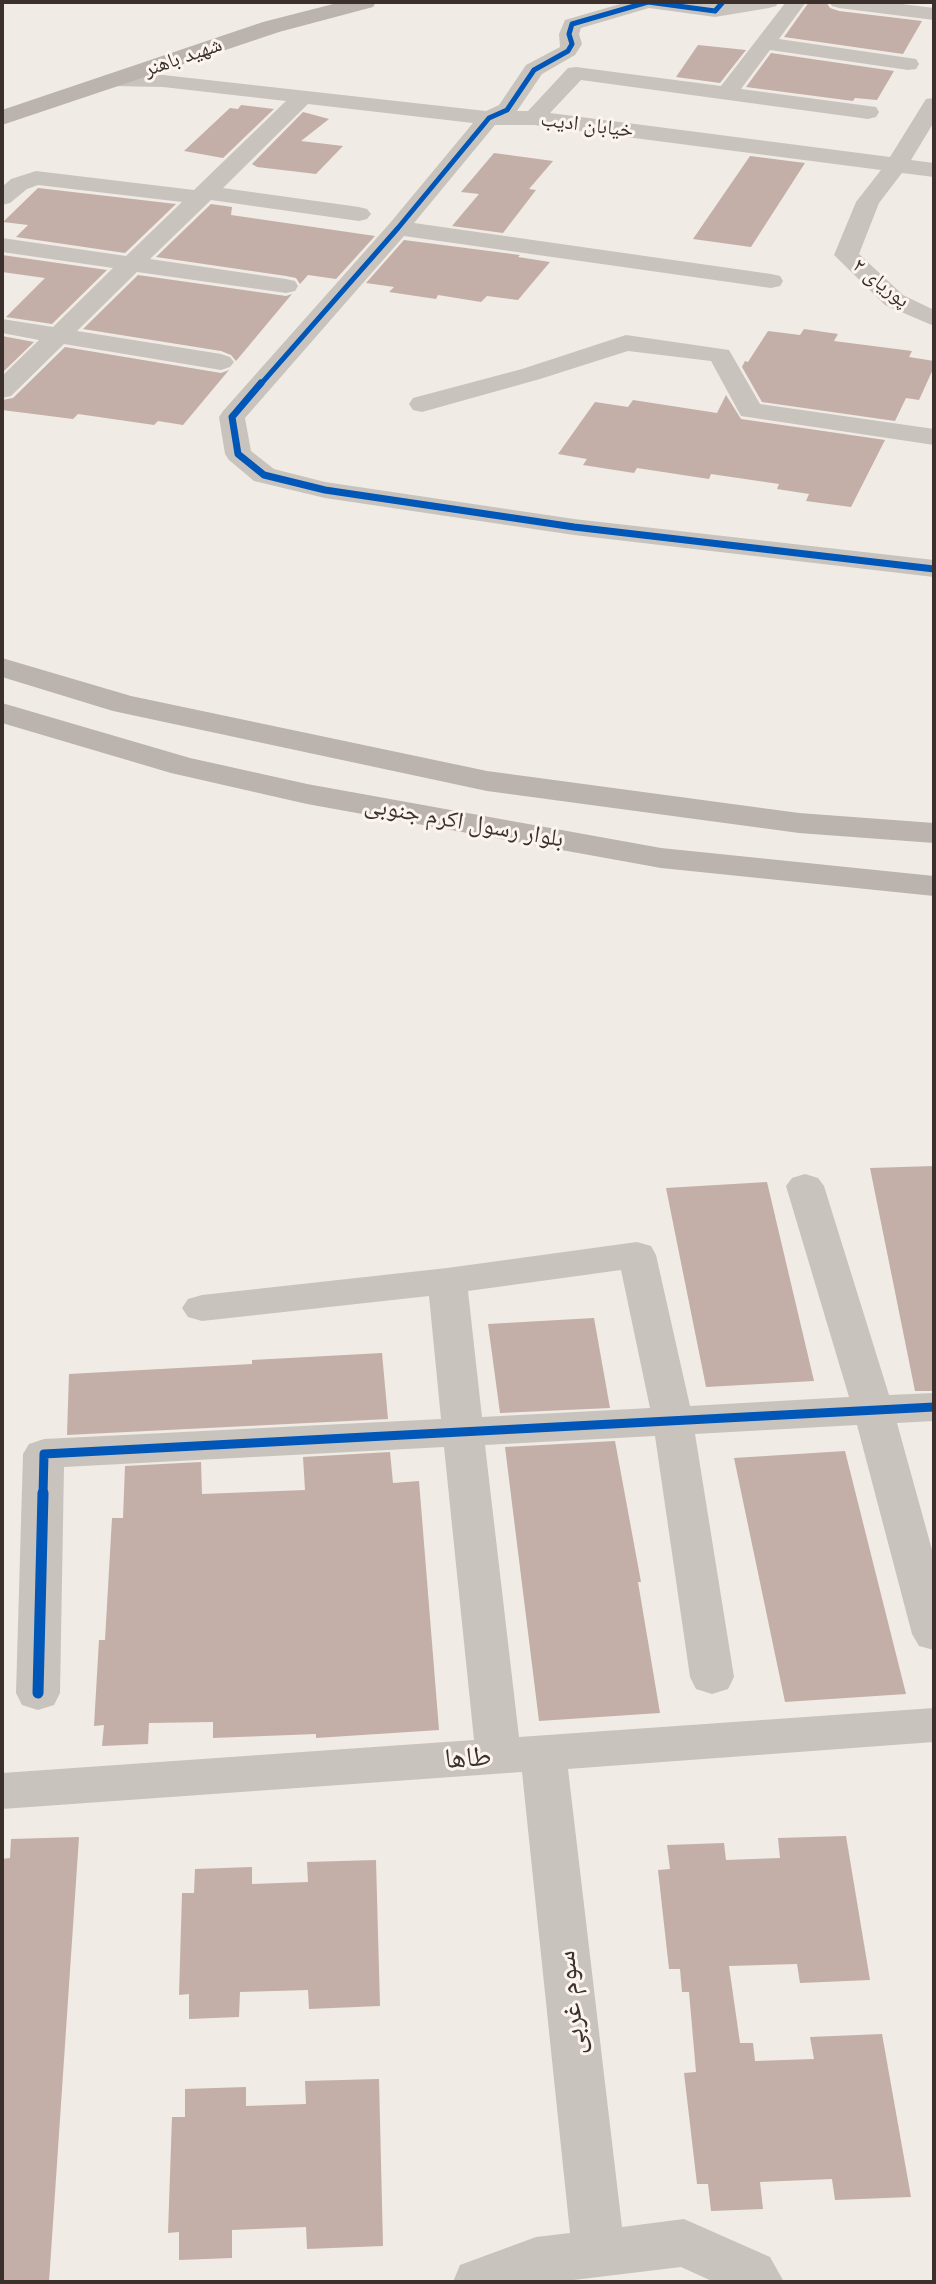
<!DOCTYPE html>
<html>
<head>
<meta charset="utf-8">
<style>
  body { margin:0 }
  #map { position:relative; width:936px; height:2284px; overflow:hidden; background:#f0ebe5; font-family:Mulish,sans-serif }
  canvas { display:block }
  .frame { position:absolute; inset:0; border:4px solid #3b302b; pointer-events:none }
</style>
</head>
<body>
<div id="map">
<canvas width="936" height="2284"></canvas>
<div class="frame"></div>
</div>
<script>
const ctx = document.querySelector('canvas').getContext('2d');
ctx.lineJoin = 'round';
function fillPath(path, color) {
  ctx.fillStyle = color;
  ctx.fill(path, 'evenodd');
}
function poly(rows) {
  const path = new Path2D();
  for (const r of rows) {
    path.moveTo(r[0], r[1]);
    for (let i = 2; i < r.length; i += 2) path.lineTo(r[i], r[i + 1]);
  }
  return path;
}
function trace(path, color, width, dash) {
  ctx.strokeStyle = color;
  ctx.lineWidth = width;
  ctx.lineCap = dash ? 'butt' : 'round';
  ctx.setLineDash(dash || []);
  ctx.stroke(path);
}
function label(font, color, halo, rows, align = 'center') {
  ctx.font = font + ' Mulish,"Noto Naskh Arabic",sans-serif';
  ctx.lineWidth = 6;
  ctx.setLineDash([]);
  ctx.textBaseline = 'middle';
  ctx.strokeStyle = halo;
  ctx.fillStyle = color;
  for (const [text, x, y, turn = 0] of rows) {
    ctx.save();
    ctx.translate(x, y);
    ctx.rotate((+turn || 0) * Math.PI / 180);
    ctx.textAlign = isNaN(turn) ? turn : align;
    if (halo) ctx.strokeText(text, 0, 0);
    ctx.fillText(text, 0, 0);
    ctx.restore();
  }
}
fillPath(poly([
  [809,2,826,2,830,8,839,11,922,21,903,54,784,37],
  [698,45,746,50,720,83,676,77],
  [771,53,894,71,877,100,855,98,853,101,746,87],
  [241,105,274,109,223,158,184,151,230,108,238,109],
  [303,112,329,119,301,141,343,146,316,174,257,167,252,164],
  [494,153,553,161,529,189,536,190,503,233,452,226,479,194,461,192],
  [750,156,805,163,751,247,693,239],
  [38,188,176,204,125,253,16,237,28,225,3,222],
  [211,204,232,207,231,215,375,236,336,279,308,275,300,284,296,278,286,276,156,257],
  [404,240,520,255,518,257,550,262,518,300,487,296,481,302,438,295,436,299,389,292,394,287,366,283],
  [2,255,107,270,52,324,6,317,45,278,2,272],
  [138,275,286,296,292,294,236,361,231,355,221,351,83,329],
  [804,329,838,334,834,341,912,351,909,357,934,361,934,367,919,400,906,398,895,421,762,402,742,367,745,361,748,362,768,331,800,335],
  [2,336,34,342,2,373],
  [65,347,221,373,229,370,183,425,158,421,154,425,78,414,73,419,2,410,2,400,13,398],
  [726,395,741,419,885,440,851,507,806,501,809,494,777,489,779,484,711,474,709,479,637,468,634,473,583,465,587,459,558,454,595,402,628,407,633,400,717,413],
  [934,1166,934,1391,915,1391,870,1168],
  [767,1182,814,1381,706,1387,666,1188],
  [594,1318,610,1408,500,1413,488,1324],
  [382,1353,388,1419,67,1435,69,1374,252,1364,252,1360],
  [615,1441,641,1582,638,1582,660,1713,539,1721,505,1447],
  [845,1451,906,1694,785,1702,734,1458],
  [390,1452,393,1483,419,1481,439,1730,316,1738,316,1734,213,1738,213,1722,149,1723,148,1744,102,1746,104,1725,94,1726,99,1640,105,1640,112,1518,123,1518,125,1466,201,1462,202,1494,305,1490,303,1457],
  [846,1836,870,1980,800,1983,797,1964,729,1966,740,2043,753,2043,755,2061,814,2059,810,2037,882,2034,911,2197,835,2200,832,2179,760,2182,763,2209,711,2211,708,2184,697,2184,684,2073,696,2072,689,1992,682,1992,680,1969,669,1969,658,1870,670,1869,667,1845,724,1843,726,1860,780,1858,778,1838],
  [79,1837,49,2282,2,2282,2,1859,10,1858,11,1839],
  [376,1860,380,2006,309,2009,308,1990,240,1992,239,2017,189,2019,189,1994,179,1995,182,1893,194,1893,195,1869,252,1867,252,1884,308,1882,307,1862],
  [379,2079,383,2246,307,2249,306,2227,232,2230,232,2258,179,2260,179,2232,168,2233,172,2117,185,2117,185,2089,246,2087,246,2106,306,2104,305,2081]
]), '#c3afa7');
fillPath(poly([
  [627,2,710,4,712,2,779,2,776,6,769,8,715,17,649,8,581,28,579,34,582,44,575,55,542,74,517,111,528,111,568,68,576,67,721,86,786,2,806,2,779,39,916,59,919,64,916,69,908,70,770,50,741,89,876,107,879,112,876,117,868,119,581,80,550,113,890,157,926,99,934,98,934,122,911,160,934,163,934,177,902,173,879,203,859,254,903,295,934,310,934,326,885,305,834,255,856,202,881,170,534,125,495,125,414,223,771,274,780,276,783,281,780,286,771,288,404,236,245,418,251,451,274,469,325,482,574,519,934,560,934,577,574,535,325,498,254,481,229,460,225,454,219,417,223,411,390,223,473,123,308,104,223,188,359,207,367,209,371,214,367,219,359,221,211,200,150,259,286,279,295,281,298,286,295,291,286,293,137,272,77,331,221,354,230,357,234,362,230,367,221,370,64,344,11,396,2,398,2,376,39,340,2,333,2,319,53,327,113,268,2,252,2,238,126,256,182,202,38,185,27,189,10,203,2,205,2,187,11,179,36,171,194,190,286,101,163,87,113,86,105,85,102,80,105,75,163,75,486,111,499,105,526,65,560,47,559,34,565,20,627,2],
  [829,2,886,2,934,8,934,20,839,8,832,6,829,2],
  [626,335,729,350,760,404,934,429,934,445,741,416,711,361,628,351,540,379,422,412,413,410,409,404,413,398,522,369,626,335],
  [805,1174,818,1178,824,1186,889,1395,934,1393,934,1421,897,1423,934,1557,934,1650,919,1646,912,1634,857,1425,695,1434,734,1677,728,1689,712,1694,696,1689,690,1677,655,1436,485,1445,519,1737,934,1708,934,1742,568,1769,622,2227,684,2219,770,2257,784,2282,714,2282,681,2267,557,2282,453,2282,460,2265,536,2237,570,2233,522,1772,2,1809,2,1773,474,1740,444,1447,64,1467,60,1693,54,1705,38,1710,22,1705,16,1693,23,1454,29,1444,44,1439,441,1419,429,1296,202,1321,188,1317,182,1308,188,1299,202,1295,447,1268,637,1242,651,1246,656,1255,690,1406,849,1397,786,1186,792,1178,805,1174],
  [621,1270,650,1408,482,1417,468,1291,621,1270]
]), '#c9c3be');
fillPath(poly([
  [341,2,376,2,373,7,279,32,2,125,2,110,263,22,341,2],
  [2,658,131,696,487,771,799,813,934,823,934,843,799,833,487,791,113,711,2,677,2,658],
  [2,703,190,758,307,784,661,848,934,876,934,896,661,868,307,804,171,773,2,723,2,703]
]), '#bab3ae');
trace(poly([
  [260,385,398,228,489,118,507,110,534,70,568,51,572,44,569,34,572,24,648,2,715,11,723,2]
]), '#0057b8', 5);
trace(poly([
  [261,383,232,417,238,454,264,475,325,490,574,527,934,569]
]), '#0057b8', 7);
trace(poly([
  [43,1495,44,1454,934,1407]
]), '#0057b8', 9);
trace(poly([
  [38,1693,43,1493]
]), '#0057b8', 11);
label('21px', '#3b302b', '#fbf5ee', [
  ["شهید باهنر",183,57,-19],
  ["خیابان ادیب",587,125,7],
  ["پوریای ۲",881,283,38]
]);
label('24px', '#3b302b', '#fbf5ee', [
  ["بلوار رسول اکرم جنوبی",464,822,10]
]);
label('28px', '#3b302b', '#fbf5ee', [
  ["طاها",468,1758,-4],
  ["سوم غربی",571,2003,-96]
]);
</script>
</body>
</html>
